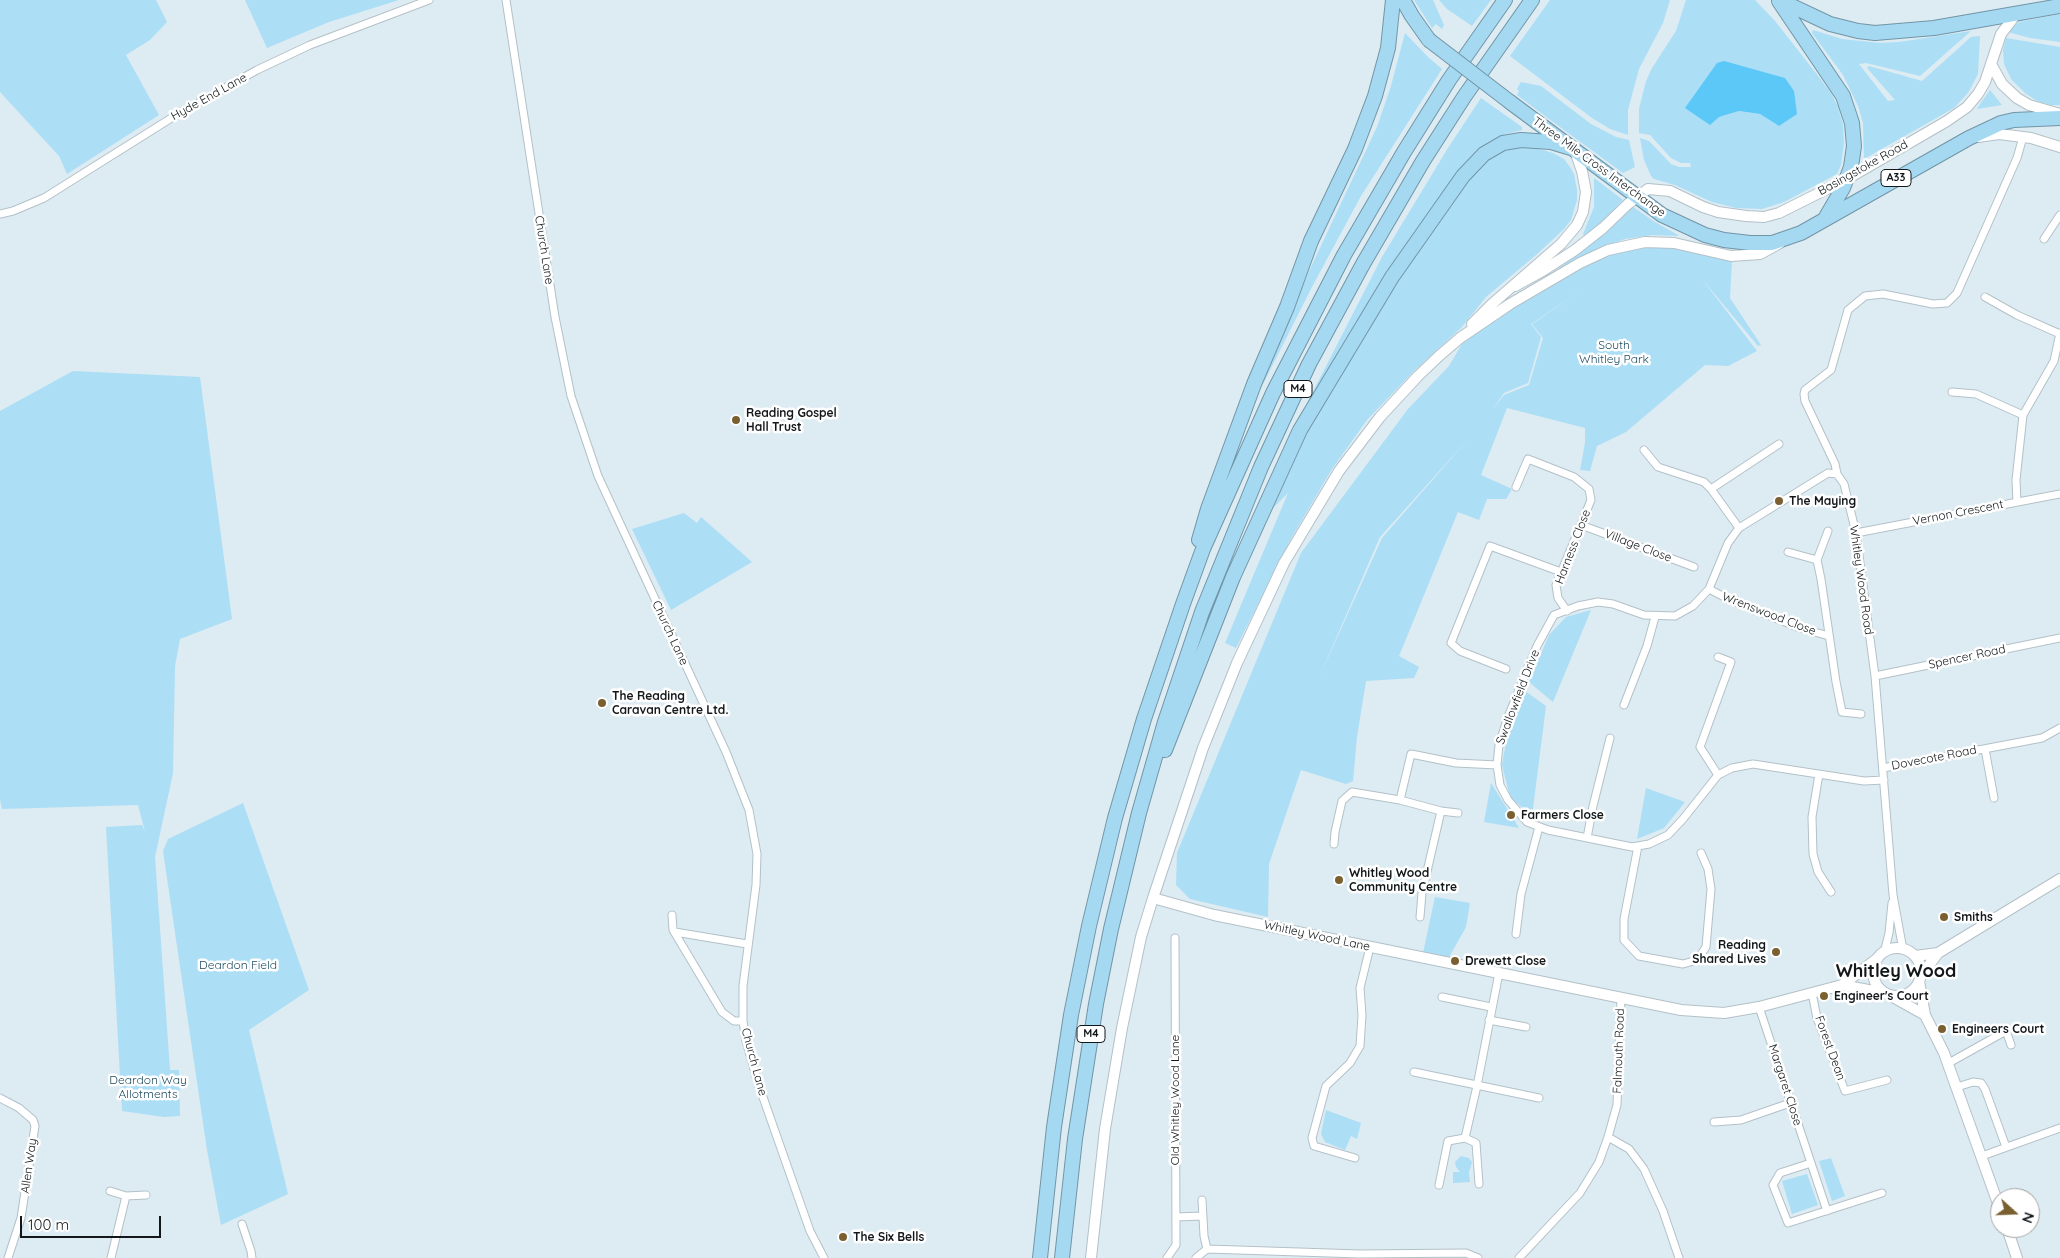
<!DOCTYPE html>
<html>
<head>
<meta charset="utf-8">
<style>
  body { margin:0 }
  #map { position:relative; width:2060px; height:1258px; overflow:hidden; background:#ddebf2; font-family:Quicksand,sans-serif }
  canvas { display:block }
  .north { position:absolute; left:1990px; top:1188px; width:50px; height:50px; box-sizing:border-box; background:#fff; border:1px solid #a0a2a3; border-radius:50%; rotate:110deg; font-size:14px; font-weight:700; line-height:20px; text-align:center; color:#121719 }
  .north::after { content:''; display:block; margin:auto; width:18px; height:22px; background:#7a5f31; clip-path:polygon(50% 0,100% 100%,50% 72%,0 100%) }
  .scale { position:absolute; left:20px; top:1216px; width:141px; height:22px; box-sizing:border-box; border:2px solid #121719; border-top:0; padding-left:6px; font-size:15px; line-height:18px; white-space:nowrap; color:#121719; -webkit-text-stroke:4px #fff; paint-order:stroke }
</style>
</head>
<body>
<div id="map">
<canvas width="2060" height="1258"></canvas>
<div class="north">N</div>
<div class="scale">100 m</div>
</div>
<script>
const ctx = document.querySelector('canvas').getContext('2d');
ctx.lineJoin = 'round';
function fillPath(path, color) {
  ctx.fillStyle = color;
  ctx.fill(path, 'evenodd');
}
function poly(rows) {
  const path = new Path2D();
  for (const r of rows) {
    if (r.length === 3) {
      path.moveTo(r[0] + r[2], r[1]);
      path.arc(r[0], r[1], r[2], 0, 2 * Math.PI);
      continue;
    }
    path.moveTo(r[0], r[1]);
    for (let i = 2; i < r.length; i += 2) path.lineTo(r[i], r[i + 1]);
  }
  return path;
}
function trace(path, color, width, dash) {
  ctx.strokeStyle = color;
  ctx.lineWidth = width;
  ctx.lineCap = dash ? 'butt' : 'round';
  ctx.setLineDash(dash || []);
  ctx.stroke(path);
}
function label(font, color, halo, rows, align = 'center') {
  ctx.font = font + ' Quicksand,sans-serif';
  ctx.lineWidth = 5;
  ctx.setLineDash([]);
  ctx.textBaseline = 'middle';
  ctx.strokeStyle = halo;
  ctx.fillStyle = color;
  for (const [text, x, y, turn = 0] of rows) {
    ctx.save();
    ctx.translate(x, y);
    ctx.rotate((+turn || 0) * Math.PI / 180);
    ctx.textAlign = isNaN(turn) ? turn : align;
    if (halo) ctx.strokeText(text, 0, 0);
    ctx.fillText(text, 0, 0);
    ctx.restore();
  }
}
fillPath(poly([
  [0,0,156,0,167,22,150,40,126,55,159,115,67,174,59,156,0,92],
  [245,0,399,0,329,22,267,48],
  [1414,0,1433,0,1444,25,1442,29,1436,24,1432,28],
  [1439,0,1491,0,1472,26,1447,9],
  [1550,0,1670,0,1663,23,1639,69,1628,110,1628,135,1610,129,1592,118,1510,56],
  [1686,0,1755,0,1775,21,1819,77,1831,93,1838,107,1843,125,1844,144,1841,165,1837,174,1784,202,1762,209,1736,208,1712,202,1675,185,1654,179,1651,176,1644,160,1640,138,1649,141,1671,164,1679,167,1691,167,1690,163,1681,163,1671,158,1650,135,1639,133,1639,109,1646,81,1652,68,1676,31],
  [1785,78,1779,126,1760,114,1739,111,1719,117],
  [2060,14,2060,42,2030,38,2008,32,2019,22],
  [1813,30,1842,39,1880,43,1899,42,1971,31,1920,76,1866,63,1859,64,1888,101,1895,100,1867,68,1869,66,1922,81,1971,37,1980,36,1978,74,1968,93,1954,108,1864,159,1863,123,1858,106,1843,75,1812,33],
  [1405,33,1428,57,1442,69,1361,196,1313,285,1263,384,1266,371,1310,269,1377,127,1391,86],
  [2006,38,2060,47,2060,105,2050,105,2037,101,2025,93,2011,79,2004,64,2003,50],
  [1521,82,1541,86,1591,124,1616,137,1629,140,1635,167,1623,173,1549,119,1517,95,1519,91,1517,89],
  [1990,90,2002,105,1977,109,1978,107],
  [1481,98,1522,127,1522,130,1506,134,1487,143,1476,151,1458,172,1363,311,1342,345,1305,412,1301,415,1382,257,1448,148],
  [1519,146,1530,146,1553,153,1564,159,1570,167,1574,174,1577,190,1577,200,1571,220,1564,229,1536,255,1486,297,1461,328,1415,370,1367,420,1332,469,1292,537,1236,648,1225,643,1288,493,1270,511,1310,427,1364,334,1462,184,1485,160,1506,149],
  [1594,178,1623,200,1608,216,1584,236,1583,234,1594,207],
  [1633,207,1655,222,1678,235,1678,236,1652,235,1625,239,1595,250,1556,270,1596,240],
  [1673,245,1732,261,1730,298,1761,345,1758,346,1702,279,1757,351,1728,366,1705,365,1626,432,1597,446,1590,471,1580,470,1585,443,1585,428,1507,408,1481,475,1512,489,1506,499,1487,499,1479,520,1458,512,1399,656,1419,667,1414,678,1366,681,1357,737,1353,781,1346,784,1301,770,1269,864,1268,917,1190,899,1176,885,1177,853,1301,553,1408,409,1449,366,1462,344,1516,303,1586,265,1627,247],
  [1586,287,1532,324,1543,338,1529,385,1504,395,1492,410,1504,393,1528,383,1541,337,1531,324],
  [1470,437,1382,538,1318,680,1380,537],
  [73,371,200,377,232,619,180,639,175,666,173,773,155,857,170,1070,179,1070,180,1116,164,1117,122,1111,106,827,142,825,145,832,138,805,2,809,0,799,0,411],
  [684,513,697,523,701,517,752,562,671,610,632,529],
  [1591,610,1553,702,1529,682,1549,635,1566,617],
  [1525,691,1546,706,1532,816,1510,797,1502,765,1507,736],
  [1491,783,1519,828,1484,822],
  [1646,788,1685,802,1664,828,1637,839],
  [243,803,309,990,249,1030,288,1194,221,1225,207,1150,163,851,168,839],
  [1435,897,1470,903,1466,927,1448,959,1423,953],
  [1326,1110,1361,1123,1357,1139,1351,1136,1345,1150,1325,1142,1321,1134],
  [1461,1156,1469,1158,1472,1162,1469,1172,1470,1182,1453,1183,1453,1172,1460,1172,1456,1167,1455,1162],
  [1831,1158,1845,1196,1832,1201,1819,1161],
  [1807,1174,1818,1205,1792,1214,1782,1181]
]), '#acdef6');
fillPath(poly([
  [1724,61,1785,78,1794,91,1797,114,1779,126,1760,114,1739,111,1719,117,1710,125,1685,108,1717,63]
]), '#5cc8f7');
const street = poly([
  [506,0,555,317,571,396,598,476,726,752,749,810,757,854,756,885,743,986,743,1021,746,1041,758,1083,810,1231,824,1258],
  [0,214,13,211,44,198,173,117,257,70,310,45,429,0],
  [2044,239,2060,215],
  [1985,297,2017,315,2060,334],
  [1952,392,1976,394,2023,415],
  [1644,450,1658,467,1704,482,1711,489,1779,444],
  [1837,474,1828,473,1739,528,1728,543,1709,589,1693,606,1675,616,1644,615,1613,604,1598,602,1578,606,1554,615,1537,646,1508,717,1499,745,1497,765,1500,785,1508,800,1527,822,1548,830,1632,847,1649,844,1668,835,1683,819,1718,775,1732,768,1753,764,1864,781,1884,780],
  [1516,487,1528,459,1574,477,1589,489,1591,500,1556,585,1558,598,1567,611],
  [1711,489,1739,528],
  [2017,502,2016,480,2023,415,2054,361,2060,333],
  [1581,525,1694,567],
  [1828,531,1817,560,1821,579,1836,682,1842,712,1861,714],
  [1856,533,2060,494],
  [1788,552,1817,560],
  [1709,589,1728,599,1800,628,1829,636],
  [1506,669,1460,651,1451,643,1490,546,1561,572],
  [1875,676,2060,638],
  [1624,705,1647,646,1655,617],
  [1985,749,1994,798],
  [1883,768,2042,738,2060,728],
  [1819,774,1812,817,1813,854,1818,872,1831,892],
  [1718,775,1700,747,1731,662,1718,657],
  [1458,813,1441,811,1400,800,1411,754,1456,763,1497,765],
  [1587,838,1593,806,1610,738],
  [1334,844,1335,832,1342,801,1352,792,1400,800],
  [1638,846,1624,919,1624,940,1639,956,1683,964,1697,960,1706,947,1711,889,1708,869,1701,853],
  [672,915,673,930,722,1012,734,1021,743,1021],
  [1420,917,1422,893,1441,811],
  [675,932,747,944],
  [1516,934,1521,894,1539,827],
  [1903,950,1893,895,1875,676,1856,533,1844,484,1837,474,1835,464,1805,401,1804,394,1805,390,1831,370,1848,310,1865,296,1883,294,1933,304,1947,303,1957,293,2017,158,2023,137],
  [1884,953,1889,933,1892,903],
  [1812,993,1817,1018,1845,1091,1887,1080],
  [1442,997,1491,1007],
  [1759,1007,1827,1211],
  [1489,1020,1526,1027],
  [1947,1064,2006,1031,2011,1045],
  [1414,1072,1539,1098],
  [1957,1087,1973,1082,1981,1083,1985,1089,2006,1147],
  [0,1098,19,1108,33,1120,35,1126,21,1218,8,1258],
  [1714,1122,1741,1120,1790,1103],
  [1608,1137,1629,1149,1644,1169,1663,1211,1679,1258],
  [1465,1138,1476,1143,1479,1184],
  [1982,1156,2060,1128],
  [1355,1158,1314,1146,1312,1138,1326,1086,1350,1063,1360,1046,1362,1015,1360,988,1370,947],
  [1811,1163,1780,1173,1773,1185,1788,1223,1882,1193],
  [1439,1185,1448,1141,1465,1138,1477,1086,1499,973],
  [110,1191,126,1196,146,1195],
  [1202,1200,1204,1236,1207,1249],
  [1176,1217,1202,1216],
  [242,1224,251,1251,252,1258],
  [1207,1249,1360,1254,1466,1253,1478,1258],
  [111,1258,126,1196],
  [1167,1258,1176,1245,1175,938],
  [1196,1258,1207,1249],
  [1519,1258,1580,1193,1599,1162,1608,1137,1617,1105,1621,998]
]);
const secondary = poly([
  [1991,64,2002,84,2017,98,2029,105,2060,114],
  [1978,137,1999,134,2031,138,2060,147],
  [1515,286,1544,270,1575,250,1603,228,1628,204,1648,189,1670,191,1703,207,1718,212,1746,216,1764,217,1779,213,1847,179,1947,121,1967,107,1978,94,1985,82,2001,34,2017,13],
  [1472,324,1492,304,1561,244,1577,225,1583,212,1586,192,1582,171,1575,151],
  [1153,898,1214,915,1681,1010,1724,1013,1759,1007,1842,985,1878,958],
  [1897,972,24],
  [1915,956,1938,953],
  [1921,976,1938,953,2060,879],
  [1919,981,1925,1015,1944,1053,2000,1209],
  [1842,985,1884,993],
  [1891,996,1925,1015],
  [2007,1228,2017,1258],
  [1091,1258,1105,1129,1122,1028,1141,937,1153,898,1203,748,1237,663,1284,563,1339,471,1380,417,1418,376,1439,356,1460,338,1510,304,1580,263,1608,250,1645,242,1674,243,1731,256,1760,254,1780,243]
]);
const highway = poly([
  [1403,0,1412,16,1429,40],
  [1779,0,1830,24,1858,31,1875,33,1934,28,2060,6],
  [1779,1,1843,96,1852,123,1854,146,1851,167,1843,188,1826,217],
  [1510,102,1662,215,1705,235,1724,240,1750,243,1772,243,1801,233,1969,138,2001,123,2014,120,2060,118],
  [1199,540,1208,509,1254,384,1287,307,1311,241,1355,149,1375,96,1388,48,1393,0],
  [1165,750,1233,577,1300,430,1392,277,1463,176,1484,154,1503,143,1521,140,1551,142,1571,148],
  [1040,1258,1054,1127,1071,1015,1089,926,1115,818,1144,719,1183,604,1203,549,1273,393,1344,255,1404,152,1449,80,1505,0],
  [1062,1258,1075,1139,1096,1004,1111,929,1139,813,1165,722,1202,612,1261,467,1309,364,1363,264,1423,161,1464,97,1532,0]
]);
trace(street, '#b3c1c8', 9);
trace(secondary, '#b3c1c8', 12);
trace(highway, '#7295a6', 16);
trace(street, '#fff', 7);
trace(secondary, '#fff', 10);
trace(highway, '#a5d9f2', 14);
const highwayBridge = poly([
  [1429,40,1510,102]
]);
trace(highwayBridge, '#7295a6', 16, []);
trace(highwayBridge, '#a5d9f2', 14);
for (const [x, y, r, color] of [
  [736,420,5,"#7a5f31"],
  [1779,501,5,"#7a5f31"],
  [602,703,5,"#7a5f31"],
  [1511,815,5,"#7a5f31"],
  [1339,880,5,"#7a5f31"],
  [1944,917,5,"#7a5f31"],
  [1776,952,5,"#7a5f31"],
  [1455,961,5,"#7a5f31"],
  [1824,996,5,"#7a5f31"],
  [1942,1029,5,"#7a5f31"],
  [843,1237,5,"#7a5f31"]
]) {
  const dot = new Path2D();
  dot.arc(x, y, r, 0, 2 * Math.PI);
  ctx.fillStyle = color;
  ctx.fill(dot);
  trace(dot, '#fff', 2);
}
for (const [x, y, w] of [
  [1896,178,30],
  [1298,389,28],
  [1091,1034,28]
]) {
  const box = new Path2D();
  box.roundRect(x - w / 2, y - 8.5, w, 17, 4);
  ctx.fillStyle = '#fff';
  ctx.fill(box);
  trace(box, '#121719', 1);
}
label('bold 11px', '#121719', null, [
  ["A33",1896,178],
  ["M4",1298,389],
  ["M4",1091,1034]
]);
label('12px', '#121719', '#fff', [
  ["Hyde End Lane",209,97,-29],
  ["Three Mile Cross Interchange",1599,167,36],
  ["Basingstoke Road",1863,168,-29],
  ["Church Lane",544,250,81],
  ["Vernon Crescent",1958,513,-11],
  ["Village Close",1638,546,21],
  ["Harness Close",1573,547,-69],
  ["Whitley Wood Road",1861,580,82],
  ["Wrenswood Close",1769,614,21],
  ["Church Lane",670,633,65],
  ["Spencer Road",1967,657,-12],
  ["Swallowfield Drive",1518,697,-69],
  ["Dovecote Road",1934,758,-11],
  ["Whitley Wood Lane",1317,936,12],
  ["Forest Dean",1830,1048,70],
  ["Falmouth Road",1619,1051,-88],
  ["Church Lane",754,1062,75],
  ["Margaret Close",1785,1085,72],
  ["Old Whitley Wood Lane",1175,1100,-90],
  ["Allen Way",29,1166,-82]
]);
label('12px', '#1e4c60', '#fff', [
  ["South",1614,345],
  ["Whitley Park",1614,359],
  ["Deardon Field",238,965],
  ["Deardon Way",148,1080],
  ["Allotments",148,1094]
]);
label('bold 12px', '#121719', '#fff', [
  ["Reading Gospel",746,413],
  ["Hall Trust",746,427],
  ["The Maying",1789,501],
  ["The Reading",612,696],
  ["Caravan Centre Ltd.",612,710],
  ["Farmers Close",1521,815],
  ["Whitley Wood",1349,873],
  ["Community Centre",1349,887],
  ["Smiths",1954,917],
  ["Reading",1766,945,"right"],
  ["Shared Lives",1766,959,"right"],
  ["Drewett Close",1465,961],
  ["Engineer's Court",1834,996],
  ["Engineers Court",1952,1029],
  ["The Six Bells",853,1237]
], 'left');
label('bold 18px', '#121719', '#fff', [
  ["Whitley Wood",1896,972]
]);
</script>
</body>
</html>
